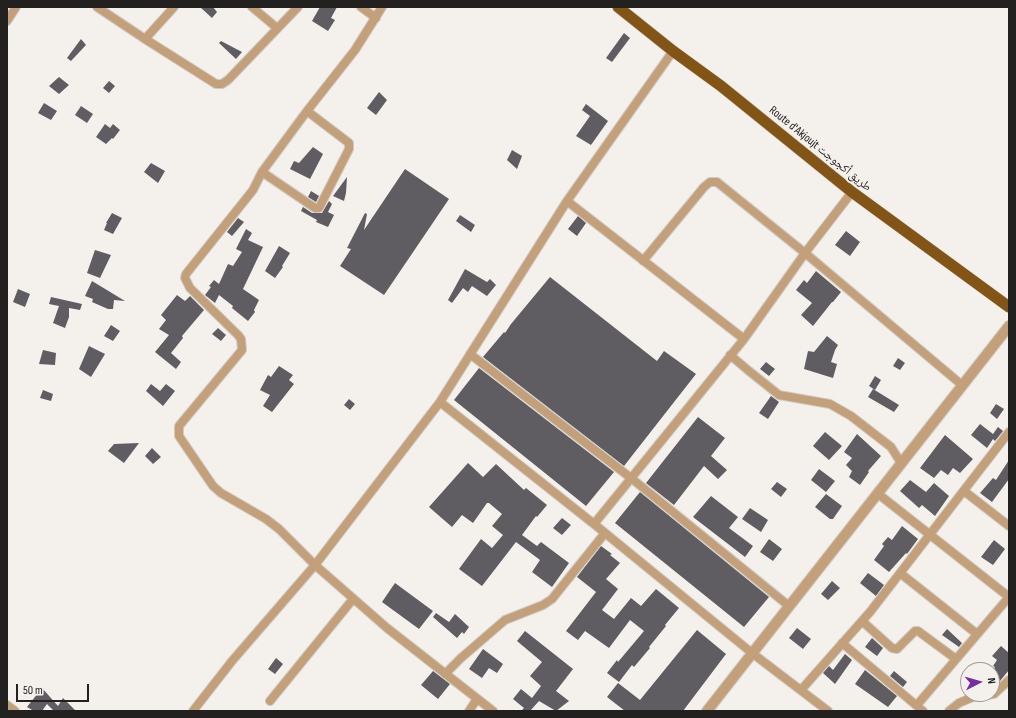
<!DOCTYPE html>
<html>
<head>
<meta charset="utf-8">
<style>
  body { margin:0 }
  #map { position:relative; width:1016px; height:718px; overflow:hidden; background:#f4f0ec; font-family:"Sofia Sans Condensed",sans-serif }
  canvas { display:block }
  .frame { position:absolute; inset:0; border:8px solid #232120; pointer-events:none }
  .north { position:absolute; left:960px; top:662px; width:40px; height:40px; box-sizing:border-box; background:#f4f0ec; border:1px solid #a09d9a; border-radius:50%; rotate:84deg; font-size:11px; font-weight:700; line-height:16px; text-align:center; color:#232120 }
  .north::after { content:''; display:block; margin:auto; width:14px; height:18px; background:#762ea1; clip-path:polygon(50% 0,100% 100%,50% 72%,0 100%) }
  .scale { position:absolute; left:16px; top:684px; width:73px; height:18px; box-sizing:border-box; border:2px solid #232120; border-top:0; padding-left:5px; font-size:12px; line-height:14px; white-space:nowrap; color:#232120; -webkit-text-stroke:3px #f4f0ec; paint-order:stroke }
</style>
</head>
<body>
<div id="map">
<canvas width="1016" height="718"></canvas>
<div class="frame"></div>
<div class="north">N</div>
<div class="scale">50 m</div>
</div>
<script>
const ctx = document.querySelector('canvas').getContext('2d');
ctx.lineJoin = 'round';
function fillPath(path, color) {
  ctx.fillStyle = color;
  ctx.fill(path, 'evenodd');
}
function poly(rows) {
  const path = new Path2D();
  for (const r of rows) {
    path.moveTo(r[0], r[1]);
    for (let i = 2; i < r.length; i += 2) path.lineTo(r[i], r[i + 1]);
  }
  return path;
}
function trace(path, color, width, dash) {
  ctx.strokeStyle = color;
  ctx.lineWidth = width;
  ctx.lineCap = dash ? 'butt' : 'round';
  ctx.setLineDash(dash || []);
  ctx.stroke(path);
}
function label(font, color, halo, rows, align = 'center') {
  ctx.font = font + ' "Sofia Sans Condensed","Noto Naskh Arabic",sans-serif';
  ctx.lineWidth = 4;
  ctx.setLineDash([]);
  ctx.textBaseline = 'middle';
  ctx.strokeStyle = halo;
  ctx.fillStyle = color;
  for (const [text, x, y, turn = 0] of rows) {
    ctx.save();
    ctx.translate(x, y);
    ctx.rotate((+turn || 0) * Math.PI / 180);
    ctx.textAlign = isNaN(turn) ? turn : align;
    if (halo) ctx.strokeText(text, 0, 0);
    ctx.fillText(text, 0, 0);
    ctx.restore();
  }
}
fillPath(poly([
  [200,7,213,7,217,12,212,18],
  [320,7,337,7,331,18,335,20,328,31,312,21],
  [624,33,630,38,612,62,606,58],
  [81,39,86,45,71,61,67,58],
  [221,41,242,52,236,59,219,43],
  [59,77,69,85,59,94,49,86],
  [109,81,115,86,109,93,103,88],
  [379,92,387,100,376,115,367,108],
  [44,103,57,111,51,120,38,113],
  [586,104,608,121,591,145,576,136,590,116,582,110],
  [81,106,93,114,87,123,75,115],
  [105,124,110,128,113,124,120,130,113,139,112,138,106,144,96,137],
  [313,147,323,154,310,179,290,169,294,161,299,163],
  [512,150,522,156,517,169,507,160],
  [151,163,165,171,158,183,144,172],
  [405,169,449,199,384,295,340,266,351,249,347,248,365,213,367,214,364,230],
  [347,177,346,193,344,201,333,196],
  [311,191,319,196,316,202,308,197],
  [329,201,332,204,328,212,334,215,328,227,316,222,317,220,301,211,303,207,312,213,322,213],
  [112,213,122,218,113,234,104,230,107,223,106,223],
  [460,215,475,225,471,232,456,221],
  [578,216,586,223,577,236,568,229],
  [238,218,244,222,232,236,227,232],
  [246,229,252,233,248,240,263,247,243,289,259,300,254,310,255,312,248,321,232,308,233,306,219,295,215,303,205,295,211,287,209,286,214,280,219,284,228,264,233,266,242,252,236,249],
  [846,231,860,242,850,256,835,245],
  [279,246,290,253,282,266,283,267,275,278,265,271],
  [95,250,111,255,100,278,87,273],
  [465,269,487,282,490,279,496,285,487,296,472,286,468,292,463,288,452,303,448,300],
  [816,271,841,292,833,302,832,302,813,326,801,315,812,303,796,290,804,280,807,283],
  [550,277,657,361,664,351,696,374,624,466,483,357,504,332,505,333,511,324],
  [92,281,125,301,114,300,113,309,108,309,92,302,93,299,85,296],
  [18,289,30,294,25,307,13,302],
  [177,295,185,301,190,296,204,310,182,336,183,338,171,353,181,362,176,369,155,352,169,335,159,329,166,320,161,315],
  [51,297,82,304,80,310,69,308,69,317,65,328,53,323,59,306,49,304],
  [111,325,120,331,113,341,104,336],
  [218,328,226,335,221,341,212,334],
  [827,336,838,345,835,350,831,362,837,364,833,378,804,369,808,351,814,352],
  [89,346,105,354,91,377,79,369],
  [43,350,56,353,55,365,39,364],
  [898,358,905,363,900,370,893,366],
  [766,362,775,369,769,376,760,369],
  [279,366,293,375,289,380,294,384,272,412,263,406,270,395,260,390,268,375,271,377],
  [479,368,614,472,586,506,454,400],
  [875,376,881,380,875,390,869,386],
  [151,384,160,391,166,384,175,391,163,406,146,391],
  [873,389,899,405,894,412,868,397],
  [43,390,53,394,51,401,40,398],
  [771,396,779,402,768,419,759,413],
  [349,399,355,404,350,410,344,405],
  [996,404,1004,409,997,419,990,413],
  [698,417,725,438,711,456,727,470,718,479,704,466,674,505,646,483],
  [980,424,993,434,998,427,1003,431,995,441,993,439,987,448,971,435],
  [825,432,842,446,829,460,813,446],
  [857,434,881,456,868,471,869,472,860,485,849,477,852,471,846,465,852,458,844,452],
  [945,435,973,459,960,473,953,468,948,475,941,470,934,478,920,468],
  [139,443,124,463,108,451,114,444],
  [152,448,161,457,153,464,145,456],
  [1009,460,1009,479,992,502,980,493,993,478,996,480],
  [468,463,483,477,496,464,524,490,526,488,547,505,537,517,536,516,522,535,537,546,541,542,569,563,552,587,532,572,540,560,516,542,482,586,459,569,481,539,492,548,503,535,492,526,502,514,489,503,487,503,473,523,462,515,452,527,429,507],
  [819,469,835,481,826,492,811,480],
  [910,480,926,492,934,483,949,496,935,516,922,505,919,508,900,491],
  [777,482,787,489,781,497,771,489],
  [640,492,769,597,744,627,615,523],
  [826,494,842,506,833,519,830,519,815,507],
  [711,496,738,517,729,528,753,546,745,557,693,517],
  [750,508,768,520,761,532,742,519],
  [562,518,571,525,562,535,553,528],
  [902,526,918,539,907,554,906,553,889,572,874,560,884,546,882,544,888,537,892,540],
  [769,539,782,549,773,561,760,552],
  [994,540,1005,549,993,565,981,557],
  [601,546,612,554,610,555,620,563,606,579,618,589,602,610,614,619,631,598,641,606,656,589,679,608,665,625,666,626,649,647,650,648,634,667,632,665,619,682,607,673,617,660,618,662,644,631,630,620,609,648,585,631,578,640,566,631,596,592,577,577],
  [868,573,884,585,876,596,860,583],
  [832,581,840,588,828,600,821,594],
  [395,583,433,611,419,629,382,602],
  [436,613,449,622,455,614,469,627,464,634,462,632,457,638,433,617],
  [797,628,811,639,803,649,789,638],
  [947,629,962,643,959,647,942,635],
  [697,630,726,654,683,711,625,711,607,697,618,683,640,700],
  [525,631,573,669,556,691,569,701,556,711,539,701,530,711,521,711,524,708,513,699,521,689,532,698,541,686,530,676,542,662,517,641],
  [872,638,883,648,877,656,865,647],
  [1001,646,1009,653,1009,670,1000,681,992,675,992,672,995,667,993,666,997,660,992,656],
  [483,649,503,664,497,673,489,668,482,678,469,669],
  [845,654,852,660,835,684,823,673,829,666,833,670],
  [276,658,283,664,275,674,268,669],
  [865,670,897,696,888,707,855,684],
  [433,671,450,684,438,699,421,685],
  [894,671,907,682,903,687,890,676],
  [42,688,58,706,63,698,76,711,54,711,47,704,42,711,34,711,27,707]
]), '#5f5d61');
const minor = poly([
  [97,7,145,39,216,84,222,84,228,80,298,7],
  [252,7,277,28],
  [361,7,376,18],
  [382,7,355,50,307,111,262,172,253,190,186,274,185,278,190,288,238,335,241,339,242,350,179,426,179,436,213,486,221,493,266,519,279,529,315,565,387,628,493,711],
  [7,21,16,7],
  [145,39,174,7],
  [262,172,315,208,319,208,349,149,349,143,307,111],
  [567,201,744,339],
  [643,261,704,187,710,182,717,182,805,253,962,385],
  [470,354,631,478,789,606],
  [730,355,749,371,779,395,830,404,851,416,891,447,901,463],
  [440,402,594,524,752,653,828,711],
  [964,491,1009,526],
  [877,493,1009,597],
  [594,524,744,339,805,253,852,192],
  [900,573,977,634],
  [862,621,892,648,897,649,915,631,918,631,956,659],
  [842,643,923,711],
  [445,674,461,658,505,620,543,605,552,599,605,533],
  [801,690,870,612,1009,432],
  [270,701,353,599],
  [7,705,15,711],
  [917,705,1009,597],
  [193,711,232,661,315,565,440,402,567,201,673,51],
  [469,711,477,699],
  [949,711,959,703,973,697,994,694,1009,680]
]);
const tertiary = poly([
  [707,711,1009,326]
]);
const trunk = poly([
  [618,7,673,51,721,86,852,192,1009,307]
]);
trace(minor, '#cecbc7', 10);
trace(tertiary, '#cecbc7', 12);
trace(trunk, '#cecbc7', 12);
trace(minor, '#c3a079', 8);
trace(tertiary, '#c3a079', 10);
trace(trunk, '#825415', 11);
label('12px', '#232120', '#f4f0ec', [
  ["Route d'Akjoujt طريق أكجوجت",820,149,39]
]);
</script>
</body>
</html>
